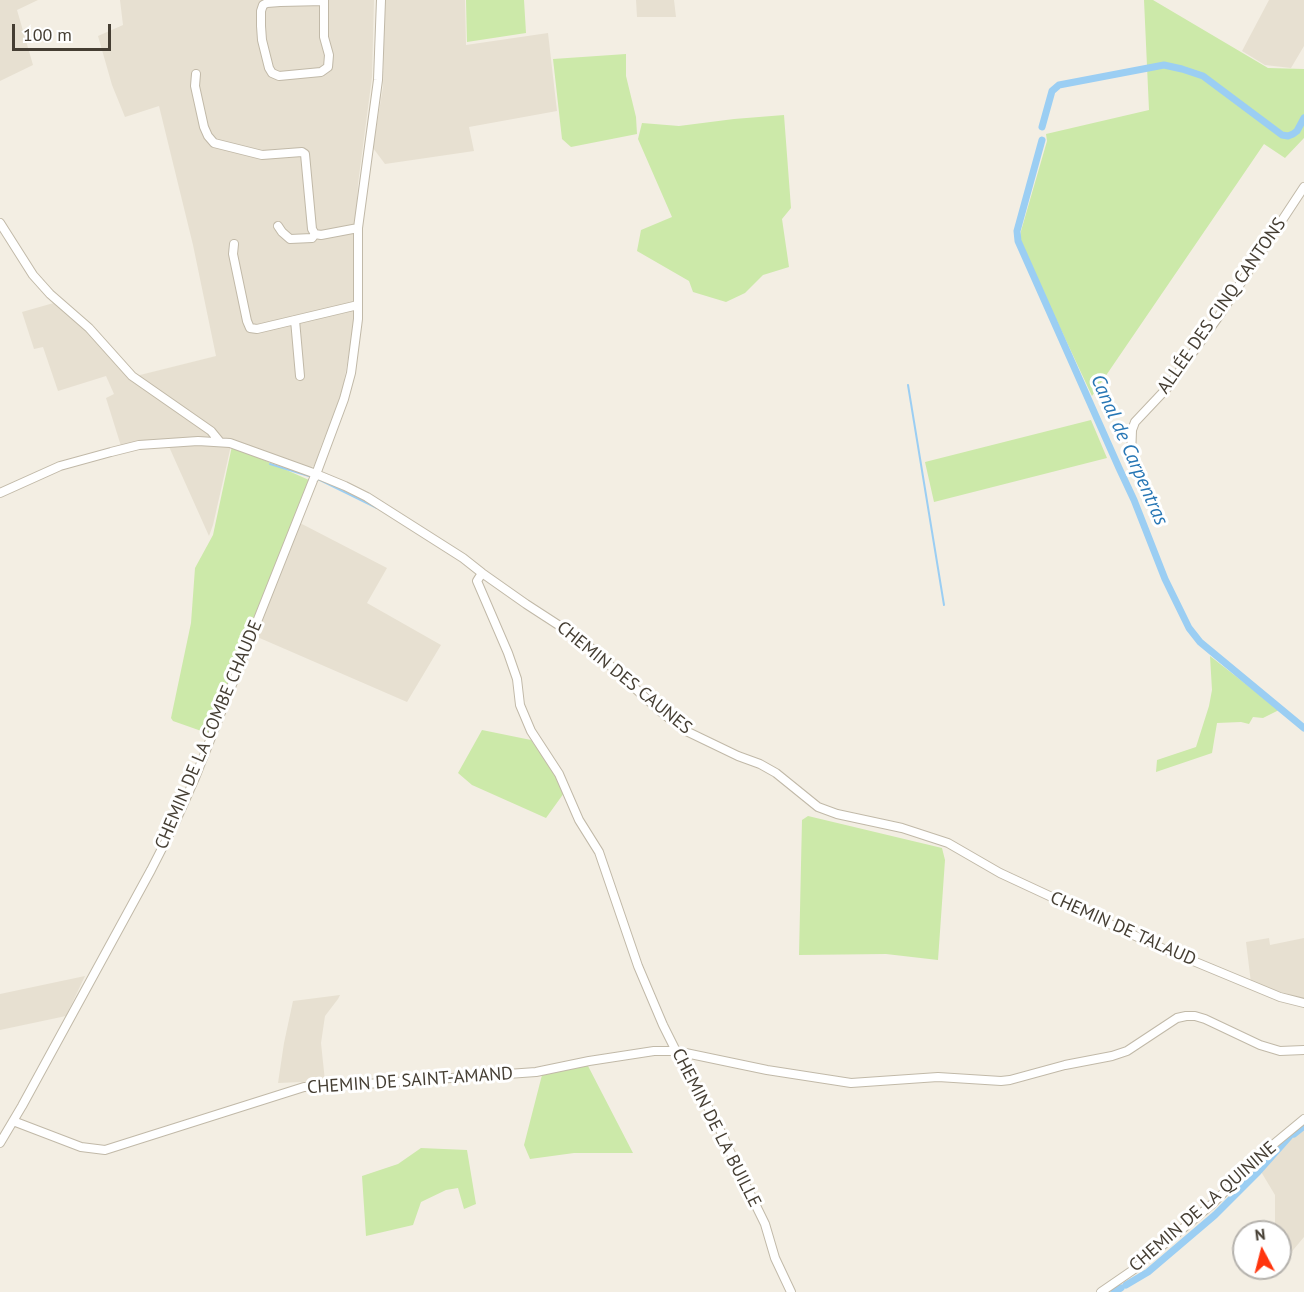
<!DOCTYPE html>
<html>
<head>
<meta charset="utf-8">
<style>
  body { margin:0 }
  #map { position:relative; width:1304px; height:1292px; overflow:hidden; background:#f3eee3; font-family:"PT Sans",sans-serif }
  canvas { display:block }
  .north { position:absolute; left:1232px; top:1220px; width:60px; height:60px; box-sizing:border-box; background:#fff; border:2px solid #b5b2ad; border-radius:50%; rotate:353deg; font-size:16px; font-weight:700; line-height:24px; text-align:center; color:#453e33 }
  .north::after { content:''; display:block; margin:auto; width:21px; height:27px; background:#ff350e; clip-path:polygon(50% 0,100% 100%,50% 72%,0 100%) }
  .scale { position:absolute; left:12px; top:24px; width:99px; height:27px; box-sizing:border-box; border:3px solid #453e33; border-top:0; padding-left:8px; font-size:18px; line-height:21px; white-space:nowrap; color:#453e33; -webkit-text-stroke:4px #fff; paint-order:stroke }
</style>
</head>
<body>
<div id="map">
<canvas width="1304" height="1292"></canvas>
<div class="north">N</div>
<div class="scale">100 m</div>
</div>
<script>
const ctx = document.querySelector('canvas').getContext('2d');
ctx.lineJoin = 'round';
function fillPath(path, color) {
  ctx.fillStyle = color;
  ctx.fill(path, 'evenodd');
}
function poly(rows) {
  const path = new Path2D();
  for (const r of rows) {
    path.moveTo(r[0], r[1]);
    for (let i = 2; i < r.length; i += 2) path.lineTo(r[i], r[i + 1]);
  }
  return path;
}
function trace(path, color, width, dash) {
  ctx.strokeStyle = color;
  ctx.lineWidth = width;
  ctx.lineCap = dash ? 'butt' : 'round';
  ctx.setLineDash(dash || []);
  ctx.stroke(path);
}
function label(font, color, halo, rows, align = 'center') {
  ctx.font = font + ' "PT Sans",sans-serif';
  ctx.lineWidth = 6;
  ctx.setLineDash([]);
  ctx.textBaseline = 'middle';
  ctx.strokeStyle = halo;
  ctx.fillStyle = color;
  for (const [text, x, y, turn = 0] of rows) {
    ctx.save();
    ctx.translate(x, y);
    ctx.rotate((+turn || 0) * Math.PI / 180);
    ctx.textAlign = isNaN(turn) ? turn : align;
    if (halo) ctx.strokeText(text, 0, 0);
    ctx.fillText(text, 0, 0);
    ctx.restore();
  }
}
fillPath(poly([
  [0,0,38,0,17,10,33,65,0,81],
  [120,0,374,0,372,77,358,184,355,238,354,297,355,318,341,398,321,446,315,466,307,468,232,441,213,525,209,536,166,440,121,446,106,398,114,394,106,376,58,391,43,347,34,349,22,312,57,302,92,334,132,377,216,356,193,245,159,106,125,117,112,85,98,36,123,25],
  [385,0,465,0,466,45,548,33,557,111,469,127,474,151,385,164,373,148,383,87],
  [636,0,674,0,676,17,637,17],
  [1269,0,1304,0,1304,46,1291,68,1265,65,1242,51],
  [300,523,387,568,367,603,441,645,407,702,255,636],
  [1269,938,1270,945,1304,938,1304,999,1251,983,1246,942],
  [85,976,66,1016,0,1030,0,994],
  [340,995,338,999,325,1016,321,1043,325,1081,278,1083,284,1043,293,1001],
  [1304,1128,1304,1237,1289,1255,1280,1240,1280,1232,1275,1232,1275,1195,1257,1165]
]), '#e7e0d1');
fillPath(poly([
  [466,0,524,0,526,33,467,42],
  [1144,0,1153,0,1268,68,1304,69,1304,138,1285,158,1264,144,1092,396,1020,242,1021,231,1047,141,1046,134,1149,110],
  [626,54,626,76,636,117,637,134,571,147,562,139,553,59],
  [784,115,791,208,782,219,789,267,763,275,745,293,726,302,693,292,689,281,637,251,641,230,672,217,638,139,642,123,679,126,734,119],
  [1091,420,1107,458,934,502,925,462],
  [232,446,309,480,212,729,207,733,173,721,171,718,191,623,195,568,213,535],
  [1210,656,1279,710,1263,718,1253,717,1249,724,1241,722,1217,723,1212,753,1156,772,1157,760,1196,747,1209,706,1212,690],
  [482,730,531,740,556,775,564,793,546,818,472,785,458,773],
  [808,816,942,848,945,860,938,960,886,954,799,955,802,820],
  [587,1064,633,1153,574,1153,530,1159,524,1145,542,1075],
  [421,1148,467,1150,476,1204,464,1209,458,1188,446,1190,421,1202,413,1225,366,1236,362,1176,398,1164]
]), '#cce9a9');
trace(poly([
  [908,385,944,605],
  [270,464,312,477],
  [318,479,377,508]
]), '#9bcef3', 2);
trace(poly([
  [1042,127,1052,91,1059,85,1164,65,1182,69,1203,76,1282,135,1288,136,1293,134,1297,131,1304,118],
  [1042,140,1017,231,1018,241,1119,468,1134,500,1165,579,1189,628,1200,642,1304,728],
  [1294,1134,1304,1126],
  [1126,1285,1148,1272,1215,1215,1258,1172,1289,1137],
  [1114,1292,1121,1288]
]), '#9bcef3', 7);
const street = poly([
  [324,1,280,2,267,3,263,5,261,11,261,26,262,40,269,68,272,73,279,76,321,72,328,67,329,55,324,37,324,0],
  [196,74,195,86,204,127,208,136,214,143,262,155,302,152,305,154,312,229,315,234,321,235,358,228],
  [0,223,33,275,50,294,89,328,132,376,211,431,220,442],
  [278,226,282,232,290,239,312,238,315,234],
  [234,244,233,254,247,321,250,328,257,329,358,305],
  [295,320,300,376],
  [1131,457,1132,430,1135,422,1168,387,1219,316,1304,187],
  [315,477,344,399,351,373,358,319,358,228,378,80,381,0],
  [0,493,60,466,111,452,139,445,198,441,230,443,316,474,345,486,367,497,463,558,482,573,526,604,583,641,660,711,684,730,738,756,760,764,776,773,818,807,837,814,902,828,948,843,1000,873,1157,946,1280,997,1304,1003],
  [482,573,477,581,508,653,517,679,520,705,531,731,559,774,579,820,599,852,638,966,663,1025,676,1051,690,1073,722,1134,737,1167,765,1224,775,1258,791,1292],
  [13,1121,81,1147,105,1150,304,1087,338,1086,536,1072,589,1061,654,1051,676,1051,767,1070,851,1083,938,1077,1001,1081,1010,1080,1065,1065,1112,1056,1127,1051,1177,1018,1186,1016,1195,1016,1205,1019,1260,1045,1280,1051,1304,1050],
  [0,1143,22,1106,151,870,175,823,195,778,314,478],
  [1101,1292,1133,1270,1211,1205,1275,1143,1304,1119]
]);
trace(street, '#c1b9a8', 10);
trace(street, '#fff', 8);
label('18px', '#453e33', '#fff', [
  ["ALLÉE DES CINQ CANTONS",1222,306,-55],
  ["CHEMIN DES CAUNES",624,678,39],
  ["CHEMIN DE LA COMBE CHAUDE",209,735,-67],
  ["CHEMIN DE TALAUD",1123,929,24],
  ["CHEMIN DE SAINT-AMAND",410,1081,-4],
  ["CHEMIN DE LA BUILLE",716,1128,63],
  ["CHEMIN DE LA QUININE",1203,1207,-41]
]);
label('italic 20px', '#2877b5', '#fff', [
  ["Canal de Carpentras",1129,450,66]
]);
</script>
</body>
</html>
